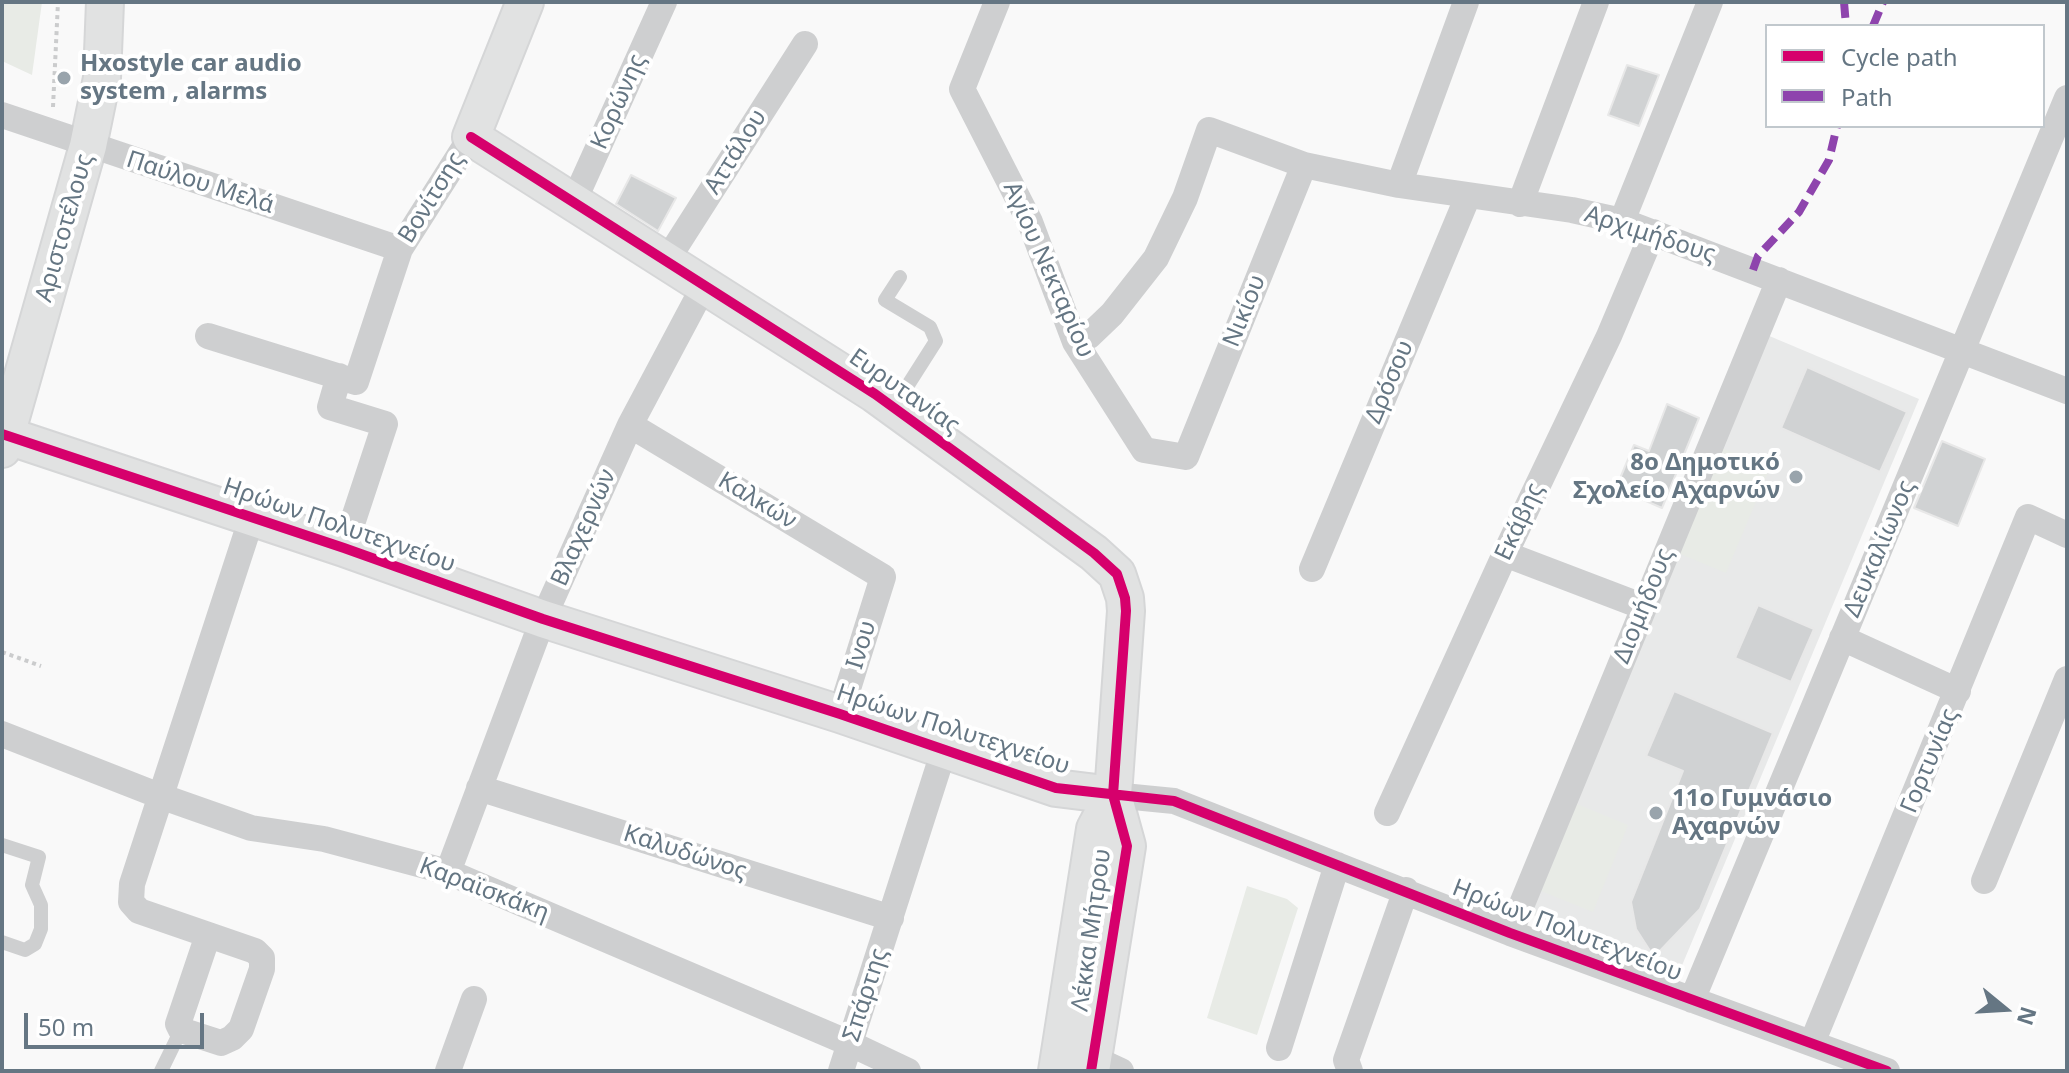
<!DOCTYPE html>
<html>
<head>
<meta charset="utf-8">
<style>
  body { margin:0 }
  #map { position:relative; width:2069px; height:1073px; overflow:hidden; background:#f9f9f9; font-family:"Noto Sans",sans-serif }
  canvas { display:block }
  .frame { position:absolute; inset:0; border:4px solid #657683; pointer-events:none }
  .legend { position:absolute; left:1765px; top:24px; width:280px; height:104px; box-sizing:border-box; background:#fff; border:2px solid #c1c8cd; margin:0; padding:10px 14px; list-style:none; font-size:24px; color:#657683 }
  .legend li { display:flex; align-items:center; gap:16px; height:40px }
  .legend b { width:40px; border:2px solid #c1c8cd }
  .north { position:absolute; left:1965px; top:969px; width:80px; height:80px; -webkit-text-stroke:6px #fff; paint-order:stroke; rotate:108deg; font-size:22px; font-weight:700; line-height:32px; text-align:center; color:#657683 }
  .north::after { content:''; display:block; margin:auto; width:28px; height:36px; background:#657683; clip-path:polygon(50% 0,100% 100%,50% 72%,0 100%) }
  .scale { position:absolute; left:24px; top:1013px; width:180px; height:36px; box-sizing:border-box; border:4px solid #657683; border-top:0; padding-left:10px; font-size:24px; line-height:28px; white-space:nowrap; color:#657683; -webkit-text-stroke:6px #fff; paint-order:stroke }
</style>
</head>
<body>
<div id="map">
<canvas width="2069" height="1073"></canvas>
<div class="frame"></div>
<ul class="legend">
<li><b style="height:10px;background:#d6006c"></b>Cycle path</li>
<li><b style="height:10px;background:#8e44ad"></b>Path</li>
</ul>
<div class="north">N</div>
<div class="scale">50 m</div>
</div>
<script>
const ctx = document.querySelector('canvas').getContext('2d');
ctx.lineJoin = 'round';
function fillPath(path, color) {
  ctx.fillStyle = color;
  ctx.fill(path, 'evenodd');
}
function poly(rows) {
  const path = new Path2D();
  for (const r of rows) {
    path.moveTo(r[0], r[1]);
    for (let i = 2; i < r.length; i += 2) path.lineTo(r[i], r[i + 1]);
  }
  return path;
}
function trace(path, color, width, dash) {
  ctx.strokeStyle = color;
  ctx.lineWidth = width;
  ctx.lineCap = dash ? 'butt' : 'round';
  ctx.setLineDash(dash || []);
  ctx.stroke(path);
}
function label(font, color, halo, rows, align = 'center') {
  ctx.font = font + ' "Noto Sans",sans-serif';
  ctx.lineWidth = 8;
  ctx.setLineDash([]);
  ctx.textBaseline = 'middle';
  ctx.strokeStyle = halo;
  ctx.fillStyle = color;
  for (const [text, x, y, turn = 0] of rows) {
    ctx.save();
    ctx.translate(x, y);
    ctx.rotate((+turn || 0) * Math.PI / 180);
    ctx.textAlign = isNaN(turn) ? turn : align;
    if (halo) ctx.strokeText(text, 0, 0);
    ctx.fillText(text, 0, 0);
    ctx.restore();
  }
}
fillPath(poly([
  [1767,335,1919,399,1678,975,1526,912]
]), '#e8e9e9');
fillPath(poly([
  [2,2,42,2,32,75,2,61],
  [1722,448,1770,468,1726,573,1678,553],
  [1577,804,1628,825,1593,912,1541,891],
  [1247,886,1287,899,1298,908,1257,1035,1207,1018]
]), '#e8ebe6');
const building = poly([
  [1627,65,1659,75,1639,126,1608,115,1627,65],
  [631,175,676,198,658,231,616,204,631,175],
  [1807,367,1907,412,1880,472,1781,428,1807,367],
  [1667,404,1699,418,1662,508,1616,488,1634,445,1649,451,1667,404],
  [1942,441,1985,459,1958,526,1914,508,1942,441],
  [1758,605,1814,629,1791,682,1735,658,1758,605],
  [1674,691,1773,733,1700,909,1654,957,1636,929,1631,902,1683,771,1646,756,1674,691]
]);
fillPath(building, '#d0d2d3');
trace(building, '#e8e8e8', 2);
const secondary = poly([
  [525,2,471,137,875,394,1094,553,1117,574,1125,598,1126,611,1113,795,1127,846,1091,1071],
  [2,434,344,548,543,619,840,714,1056,788,1113,795],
  [2,449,88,146,102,78,105,2],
  [1057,1071,1095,829,1113,795]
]);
trace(secondary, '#d5d6d7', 40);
trace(poly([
  [53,107,58,2],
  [2,652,41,666]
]), '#cbcccd', 4, [4, 4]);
trace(poly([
  [894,407,936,341,930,327,885,300,900,277],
  [2,845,39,857,32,885,41,905,41,929,35,944,25,950,2,942],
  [161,1071,181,1030]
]), '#cecfd0', 14);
trace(poly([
  [997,2,962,89,1030,222,1075,342,1144,450,1186,457,1304,165],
  [2,115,400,249],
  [1399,185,1466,2],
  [574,201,664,2],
  [1520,204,1596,2],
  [1622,221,1710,2],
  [667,260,805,44],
  [208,336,356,382,400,249,471,137],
  [1075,342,1089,336,1112,314,1156,258,1185,198,1209,130,1304,165,1399,185,1572,210,1622,221,2067,391],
  [339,376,330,407,385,424,344,548],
  [630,425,883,577,840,714],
  [1505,554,1644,607],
  [1312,569,1468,196],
  [1842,638,1958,691],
  [2,734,160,796,251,828,324,839,448,872,851,1044,908,1071],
  [479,788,891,918],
  [1113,795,1174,801,1510,933,1887,1071],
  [1387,813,1505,554,1609,336,1653,232],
  [448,872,543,619,630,425,705,284],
  [1984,881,2067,679],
  [1510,933,1779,280],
  [208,935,178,1024,181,1030,221,1043,232,1038,241,1029,262,969,262,958,255,951,139,911,131,902,132,884,252,517],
  [1692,1000,2067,98],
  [1812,1043,2028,517,2067,535],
  [1279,1048,1337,865],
  [1093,1058,1121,1071],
  [448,1071,474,999],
  [841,1071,944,750],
  [1350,1071,1346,1060,1406,890]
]), '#cecfd0', 26);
trace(secondary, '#e1e2e2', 36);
trace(poly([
  [1844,2,1846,26],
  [1873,26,1883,2],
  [1753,270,1758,256,1799,212,1829,160,1837,126]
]), '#8e44ad', 8, [16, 8]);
trace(poly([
  [471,137,875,394,1094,553,1117,574,1125,598,1126,611,1113,795,1127,846,1091,1071],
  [2,434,344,548,543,619,840,714,1056,788,1174,801,1510,933,1887,1071]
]), '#d6006c', 10);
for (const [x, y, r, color] of [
  [64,78,8,"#99a4ac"],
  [1796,477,8,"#99a4ac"],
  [1656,813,8,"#99a4ac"]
]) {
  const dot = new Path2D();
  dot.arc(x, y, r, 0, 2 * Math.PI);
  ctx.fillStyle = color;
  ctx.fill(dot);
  trace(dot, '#fff', 3);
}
label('bold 24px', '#657683', '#fff', [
  ["Hxostyle car audio",80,64],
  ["system , alarms",80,92],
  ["8ο Δημοτικό",1780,463,"right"],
  ["Σχολείο Αχαρνών",1780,491,"right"],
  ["11ο Γυμνάσιο",1672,799],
  ["Αχαρνών",1672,827]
], 'left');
label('24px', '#657683', '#fff', [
  ["Κορώνης",619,102,-66],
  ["Αττάλου",736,152,-58],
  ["Παύλου Μελά",200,183,18],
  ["Βονίτσης",432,198,-58],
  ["Αριστοτέλους",65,228,-74],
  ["Αρχιμήδους",1650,235,18],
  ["Αγίου Νεκταρίου",1048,270,66],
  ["Νικίου",1245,311,-68],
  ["Δρόσου",1390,382,-67],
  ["Ευρυτανίας",904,392,35],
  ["Καλκών",757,501,31],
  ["Εκάβης",1520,522,-65],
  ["Ηρώων Πολυτεχνείου",339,526,19],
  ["Βλαχερνών",584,528,-66],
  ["Δευκαλίωνος",1880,549,-67],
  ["Διομήδους",1644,606,-68],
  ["Ινου",862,645,-73],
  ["Ηρώων Πολυτεχνείου",953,730,18],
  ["Γορτυνίας",1930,761,-67],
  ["Καλυδώνος",685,853,18],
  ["Καραϊσκάκη",484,890,21],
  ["Λέκκα Μήτρου",1092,930,-82],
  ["Ηρώων Πολυτεχνείου",1567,931,21],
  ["Σπάρτης",866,995,-72]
]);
</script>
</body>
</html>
